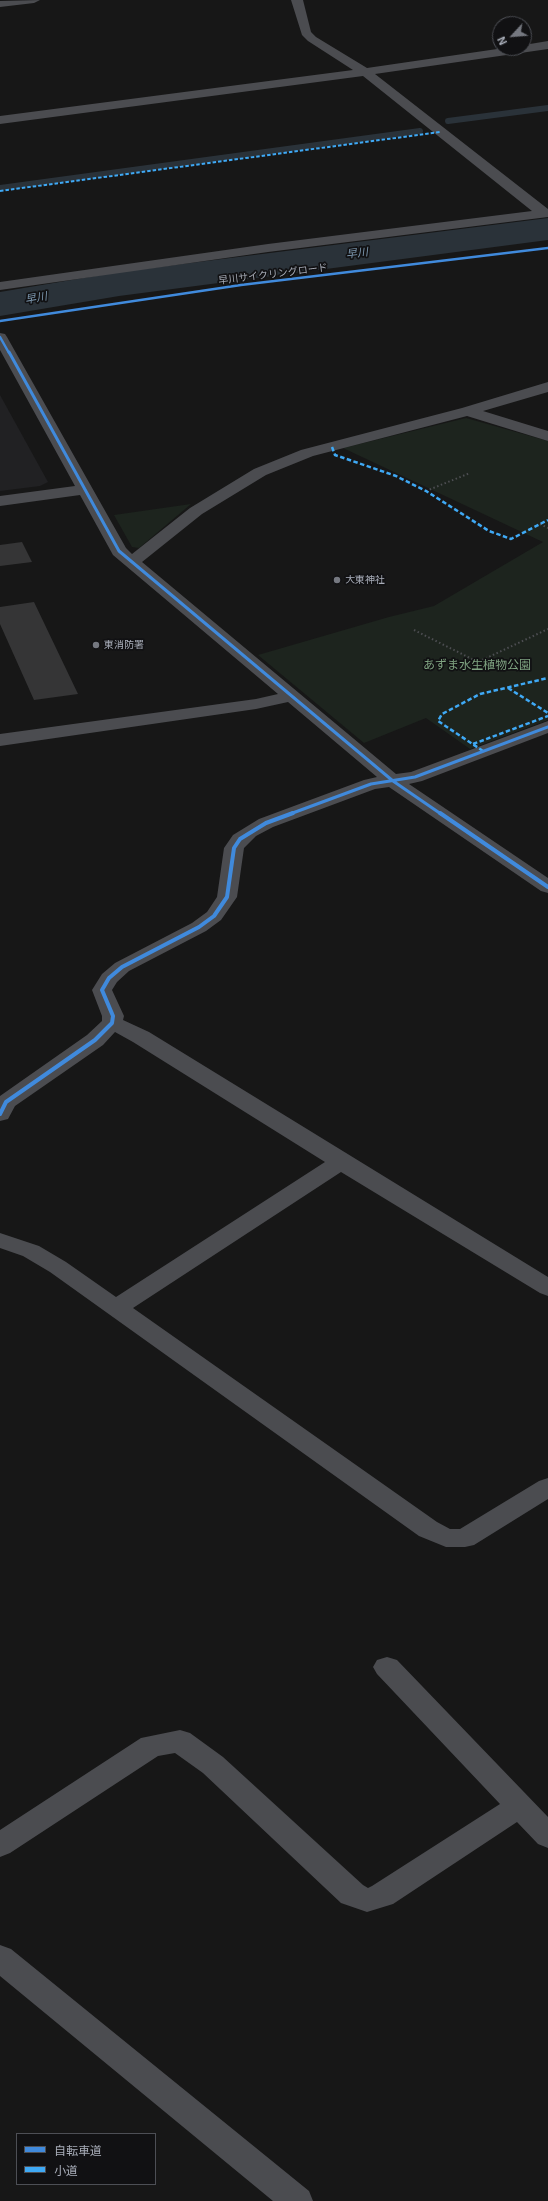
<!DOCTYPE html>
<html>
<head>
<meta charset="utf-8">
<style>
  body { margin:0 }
  #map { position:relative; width:548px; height:2201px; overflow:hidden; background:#171717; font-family:"Exo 2","Noto Sans JP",sans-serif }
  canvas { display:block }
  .legend { position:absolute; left:16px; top:2133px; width:140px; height:52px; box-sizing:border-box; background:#111113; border:1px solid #4d4f55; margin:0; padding:5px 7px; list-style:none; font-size:12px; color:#a8adb8 }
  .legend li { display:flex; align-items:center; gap:8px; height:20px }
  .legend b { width:20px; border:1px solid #4d4f55 }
  .north { position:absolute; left:492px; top:16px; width:40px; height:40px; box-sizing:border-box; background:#111113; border:1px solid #4d4f55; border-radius:50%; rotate:244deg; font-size:11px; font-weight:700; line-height:16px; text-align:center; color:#a8adb8 }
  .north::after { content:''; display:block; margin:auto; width:14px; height:18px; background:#757880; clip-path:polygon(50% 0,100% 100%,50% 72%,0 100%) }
</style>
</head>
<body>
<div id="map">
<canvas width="548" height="2201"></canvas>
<ul class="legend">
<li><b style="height:5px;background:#408adc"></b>自転車道</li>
<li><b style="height:5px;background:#3fa9f5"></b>小道</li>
</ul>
<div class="north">N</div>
</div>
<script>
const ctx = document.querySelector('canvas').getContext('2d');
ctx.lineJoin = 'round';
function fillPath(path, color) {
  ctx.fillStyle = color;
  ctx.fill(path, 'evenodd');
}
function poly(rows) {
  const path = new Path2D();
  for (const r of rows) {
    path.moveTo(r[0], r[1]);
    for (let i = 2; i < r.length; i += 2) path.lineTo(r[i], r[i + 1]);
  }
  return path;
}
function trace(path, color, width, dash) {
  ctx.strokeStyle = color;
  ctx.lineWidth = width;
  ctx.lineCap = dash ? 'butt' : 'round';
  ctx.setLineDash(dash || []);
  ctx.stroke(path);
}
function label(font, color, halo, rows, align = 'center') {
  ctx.font = font + ' "Exo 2","Noto Sans JP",sans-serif';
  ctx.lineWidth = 3.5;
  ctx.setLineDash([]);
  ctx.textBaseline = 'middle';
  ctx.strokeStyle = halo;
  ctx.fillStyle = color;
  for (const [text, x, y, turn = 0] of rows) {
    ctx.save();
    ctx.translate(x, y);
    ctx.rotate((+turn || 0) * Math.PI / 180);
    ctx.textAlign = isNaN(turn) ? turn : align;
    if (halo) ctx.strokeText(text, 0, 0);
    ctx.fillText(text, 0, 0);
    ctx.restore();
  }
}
fillPath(poly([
  [0,395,48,482,40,486,0,491]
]), '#212123');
fillPath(poly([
  [466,418,548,441,548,720,470,749,426,718,364,743,258,655,389,617,434,606,543,542,343,448],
  [191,504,139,548,132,547,114,515]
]), '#1d241e');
trace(poly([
  [448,121,548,108],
  [0,188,420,131]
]), '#2a3239', 6);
fillPath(poly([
  [548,218,548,240,119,296,0,316,0,292,119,272,548,218]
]), '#2a3239');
fillPath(poly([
  [22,542,32,562,0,566,0,545],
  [34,602,78,694,34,700,0,624,0,607]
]), '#353536');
trace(poly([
  [426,491,470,473],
  [540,524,548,528],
  [414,630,478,662,548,629]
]), '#4d4e52', 2, [1.5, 2.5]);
fillPath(poly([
  [40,0,34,3,0,7,0,1,40,0],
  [291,0,303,0,311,32,316,37,367,68,504,48,524,48,524,45,548,41,548,49,375,74,548,209,548,217,268,252,0,290,0,282,268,244,532,211,363,76,0,124,0,116,353,70,308,41,302,35,291,0],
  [0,333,5,334,7,337,126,548,132,554,190,508,254,469,301,450,462,408,548,382,548,392,483,411,548,431,548,441,467,416,313,456,266,475,202,514,142,562,396,774,411,772,548,721,548,733,422,781,409,784,548,878,548,893,541,891,389,787,375,789,273,827,256,836,244,848,237,897,221,920,206,931,129,971,117,982,112,990,124,1016,123,1020,149,1032,548,1277,548,1296,540,1293,341,1172,133,1308,437,1522,450,1529,460,1529,539,1481,548,1478,548,1499,474,1545,465,1547,446,1547,419,1536,50,1272,23,1256,0,1248,0,1233,39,1246,66,1262,116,1297,325,1162,133,1042,115,1032,103,1045,15,1106,8,1119,0,1121,0,1096,87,1035,102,1021,102,1016,92,990,102,974,115,963,192,923,207,912,217,897,224,848,233,835,259,819,364,780,377,777,288,702,256,709,0,746,0,734,256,699,278,694,113,555,80,495,0,506,0,496,75,486,0,350,0,333],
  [387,1657,397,1660,548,1817,548,1848,538,1844,517,1822,393,1904,367,1912,341,1903,203,1773,175,1753,158,1756,10,1853,0,1857,0,1830,141,1738,180,1730,190,1733,223,1757,363,1885,368,1888,372,1886,500,1804,377,1674,373,1667,377,1660,387,1657],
  [0,1945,11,1949,309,2191,313,2201,273,2201,0,1976,0,1945]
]), '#4b4c50');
trace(poly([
  [0,191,440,132]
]), '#3fa9f5', 2, [3.5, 2]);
trace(poly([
  [332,447,335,455,396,476,426,491,489,531,511,539,548,520],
  [508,688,548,713],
  [473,744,548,716],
  [483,751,438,721,442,714,480,694,548,678]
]), '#3fa9f5', 2.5, [4.5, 2.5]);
trace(poly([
  [0,321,241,285,548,248],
  [0,337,9,353]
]), '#408adc', 2.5);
trace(poly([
  [9,352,119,551,393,781,441,814],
  [290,814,371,784,415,777,548,727]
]), '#408adc', 3);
trace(poly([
  [440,813,548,887],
  [0,1114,6,1102,95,1040,112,1023,113,1016,102,990,109,978,122,967,199,927,214,916,227,897,234,848,240,839,266,823,293,813]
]), '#408adc', 4);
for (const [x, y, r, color] of [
  [337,580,4,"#757880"],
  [96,645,4,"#757880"]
]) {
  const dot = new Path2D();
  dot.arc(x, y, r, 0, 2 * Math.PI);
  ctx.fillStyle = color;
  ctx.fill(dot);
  trace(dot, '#111113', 1.5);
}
label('10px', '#a8adb8', '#111113', [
  ["早川サイクリングロード",273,274,-7]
]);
label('10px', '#a8adb8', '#111113', [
  ["大東神社",345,580],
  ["東消防署",104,645]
], 'left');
label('italic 11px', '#7f9bb3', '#111113', [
  ["早川",357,253,-7],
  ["早川",36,298,-10]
]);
label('12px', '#7fa381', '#111113', [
  ["あずま水生植物公園",477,665]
]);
</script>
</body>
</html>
